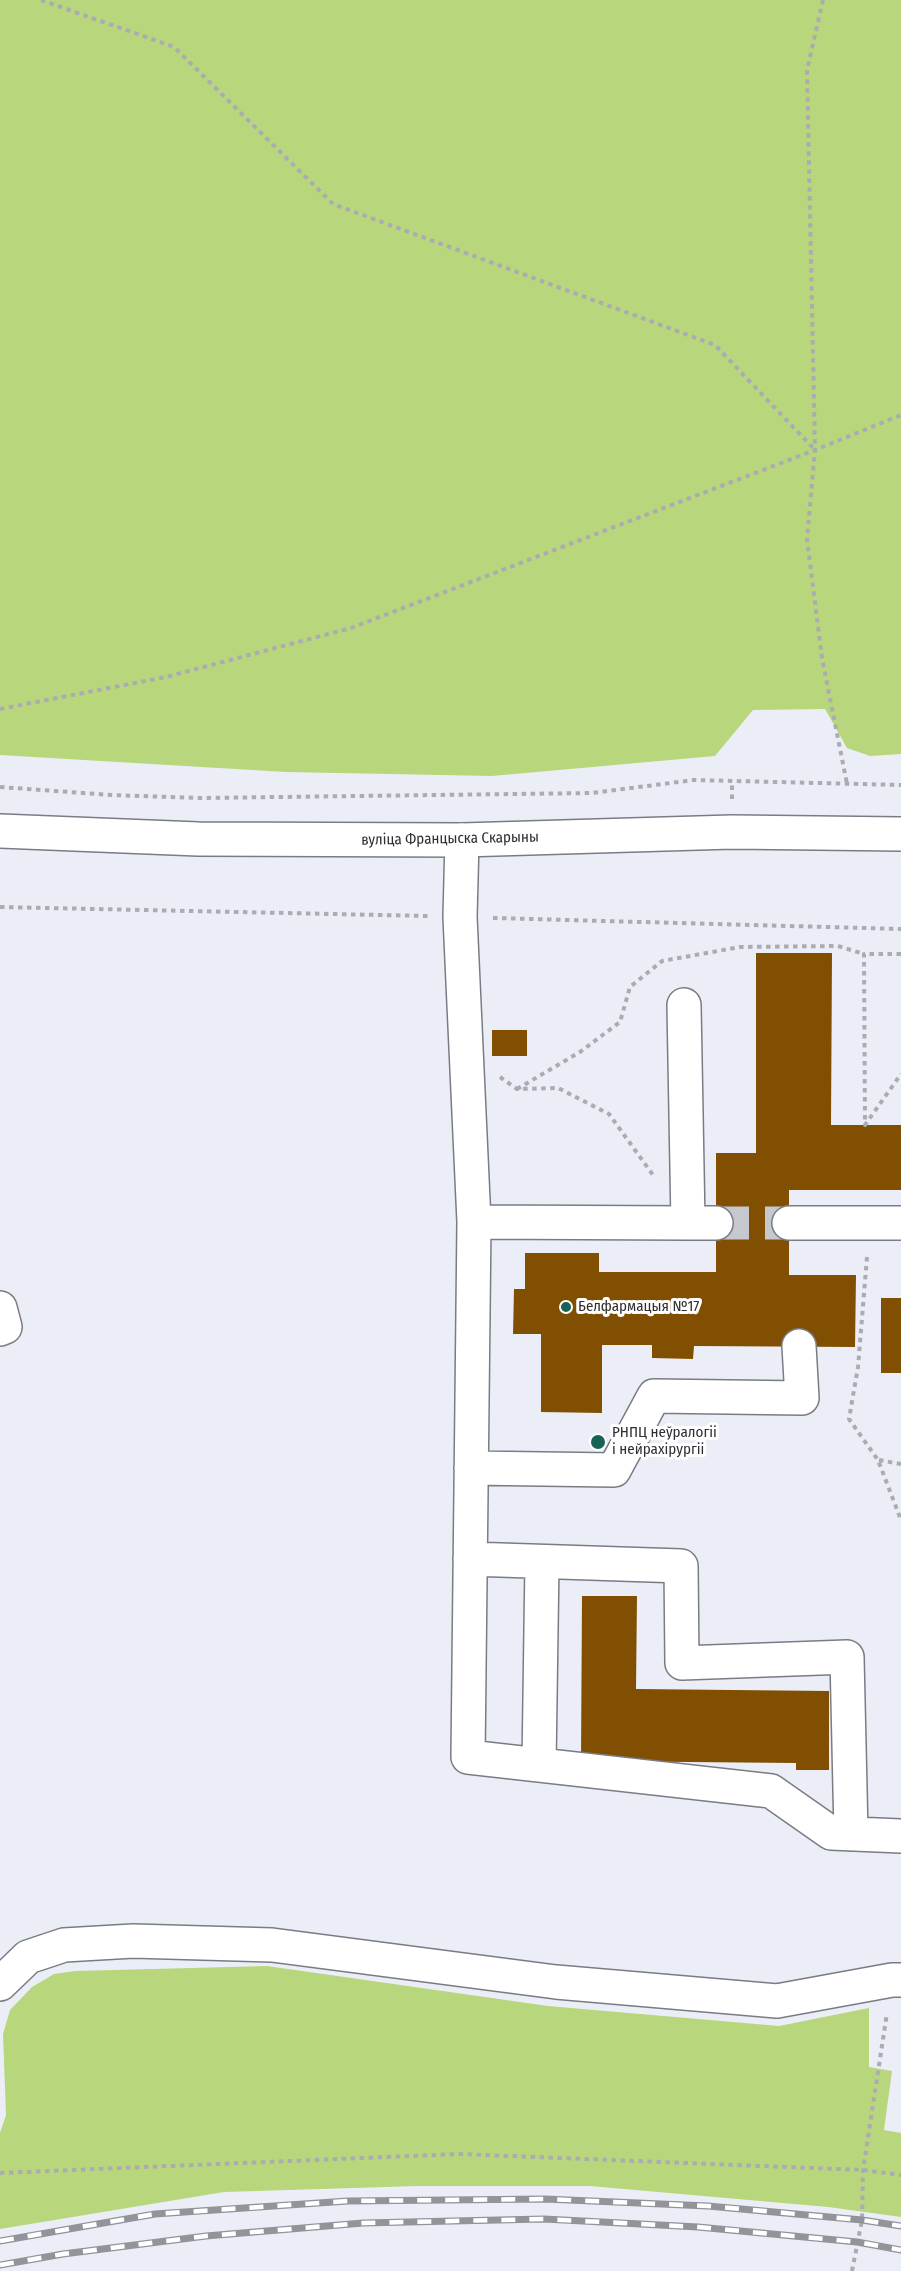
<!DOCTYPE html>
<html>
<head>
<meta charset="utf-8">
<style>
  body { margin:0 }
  canvas { display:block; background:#ebeef6 }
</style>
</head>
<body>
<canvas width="901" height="2271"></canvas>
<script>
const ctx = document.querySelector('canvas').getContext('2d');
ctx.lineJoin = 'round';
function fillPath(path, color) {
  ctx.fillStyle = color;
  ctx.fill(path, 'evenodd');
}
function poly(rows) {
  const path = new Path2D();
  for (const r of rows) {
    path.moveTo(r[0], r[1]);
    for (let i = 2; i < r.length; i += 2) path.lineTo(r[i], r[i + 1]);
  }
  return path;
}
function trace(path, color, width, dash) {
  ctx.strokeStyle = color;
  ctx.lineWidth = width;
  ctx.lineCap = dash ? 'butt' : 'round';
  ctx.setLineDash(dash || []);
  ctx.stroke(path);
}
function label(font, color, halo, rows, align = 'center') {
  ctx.font = font + ' "Fira Sans Condensed",sans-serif';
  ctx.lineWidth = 6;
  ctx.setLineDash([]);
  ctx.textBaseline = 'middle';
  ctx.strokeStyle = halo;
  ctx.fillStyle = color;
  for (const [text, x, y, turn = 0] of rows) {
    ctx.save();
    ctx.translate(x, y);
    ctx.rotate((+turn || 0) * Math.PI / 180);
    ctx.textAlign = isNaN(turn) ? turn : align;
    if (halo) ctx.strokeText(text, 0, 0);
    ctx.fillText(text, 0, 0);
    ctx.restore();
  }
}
fillPath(poly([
  [0,0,901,0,901,754,870,756,847,748,825,709,753,710,715,756,492,776,286,772,0,755],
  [267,1966,548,2006,779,2026,869,2008,869,2067,892,2071,884,2130,901,2133,901,2217,828,2207,590,2186,417,2186,224,2192,0,2229,0,2133,6,2115,3,2034,10,2010,32,1987,54,1974,75,1971]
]), '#b8d77c');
fillPath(poly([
  [756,953,832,953,831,1125,901,1125,901,1190,789,1190,789,1275,856,1275,855,1347,694,1346,693,1359,652,1358,652,1345,602,1345,602,1413,541,1412,541,1334,513,1334,514,1289,525,1289,525,1253,599,1253,599,1272,716,1272,716,1153,756,1153],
  [492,1030,527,1030,527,1056,492,1056],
  [881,1298,901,1298,901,1373,881,1373],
  [582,1596,637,1596,636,1689,829,1691,829,1770,796,1770,796,1763,581,1761]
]), '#814f01');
trace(poly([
  [716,1223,789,1223]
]), '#c5c8cf', 33, [33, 16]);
const minor = poly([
  [462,840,460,917,474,1222,468,1757,771,1791,831,1833,901,1836],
  [474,1222,688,1223,684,1005],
  [688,1223,716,1223],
  [789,1223,901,1223],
  [0,1308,5,1327,0,1329],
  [471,1468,614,1470,654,1396,802,1398,799,1346],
  [470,1559,681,1566,682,1663,847,1657,851,1834],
  [539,1765,542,1562],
  [0,1984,28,1957,64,1945,133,1941,272,1945,556,1982,777,2001,892,1980,901,1980]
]);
const major = poly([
  [0,831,198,839,462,840,732,832,901,834]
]);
trace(minor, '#7a7c84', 36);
trace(major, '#7a7c84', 36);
trace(poly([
  [41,0,174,47,333,204,715,345,815,450],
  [823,0,807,70,815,450,807,539,822,658,847,784],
  [0,709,166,677,351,628,815,450,901,415],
  [0,787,111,795,200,798,592,793,694,780,901,785],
  [732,799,732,781],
  [0,907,428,916],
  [493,918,901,929],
  [901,954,864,954,865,1125,901,1074],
  [500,1077,517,1089,558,1088,609,1114,653,1175],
  [517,1089,580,1052,620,1022,630,987,662,961,740,947,838,946,864,954],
  [867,1257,858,1367,849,1419,878,1460,901,1520],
  [879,1460,901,1464],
  [0,2173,459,2154,863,2170,901,2175],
  [852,2271,862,2220,863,2170,887,2013]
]), '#aaacb2', 4, [4.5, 4.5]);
trace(minor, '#fff', 33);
trace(major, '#fff', 33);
const rail = poly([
  [0,2241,155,2214,348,2201,545,2199,708,2206,862,2220,901,2226],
  [0,2265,63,2254,206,2236,363,2223,544,2219,698,2227,857,2242,901,2250]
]);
trace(rail, '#92949a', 7);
trace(rail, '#fff', 4.5, [14]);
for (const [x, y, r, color] of [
  [566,1307,6,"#196257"],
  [598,1442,8,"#196257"]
]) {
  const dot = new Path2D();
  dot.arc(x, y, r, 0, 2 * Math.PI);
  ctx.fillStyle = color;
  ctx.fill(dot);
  trace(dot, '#fff', 2);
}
label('15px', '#2e2f32', '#fff', [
  ["вуліца Францыска Скарыны",450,839,-1]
]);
label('15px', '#2e2f32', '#fff', [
  ["Белфармацыя №17",578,1307],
  ["РНПЦ неўралогіі",612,1433],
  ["і нейрахірургіі",612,1450]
], 'left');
</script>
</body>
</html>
